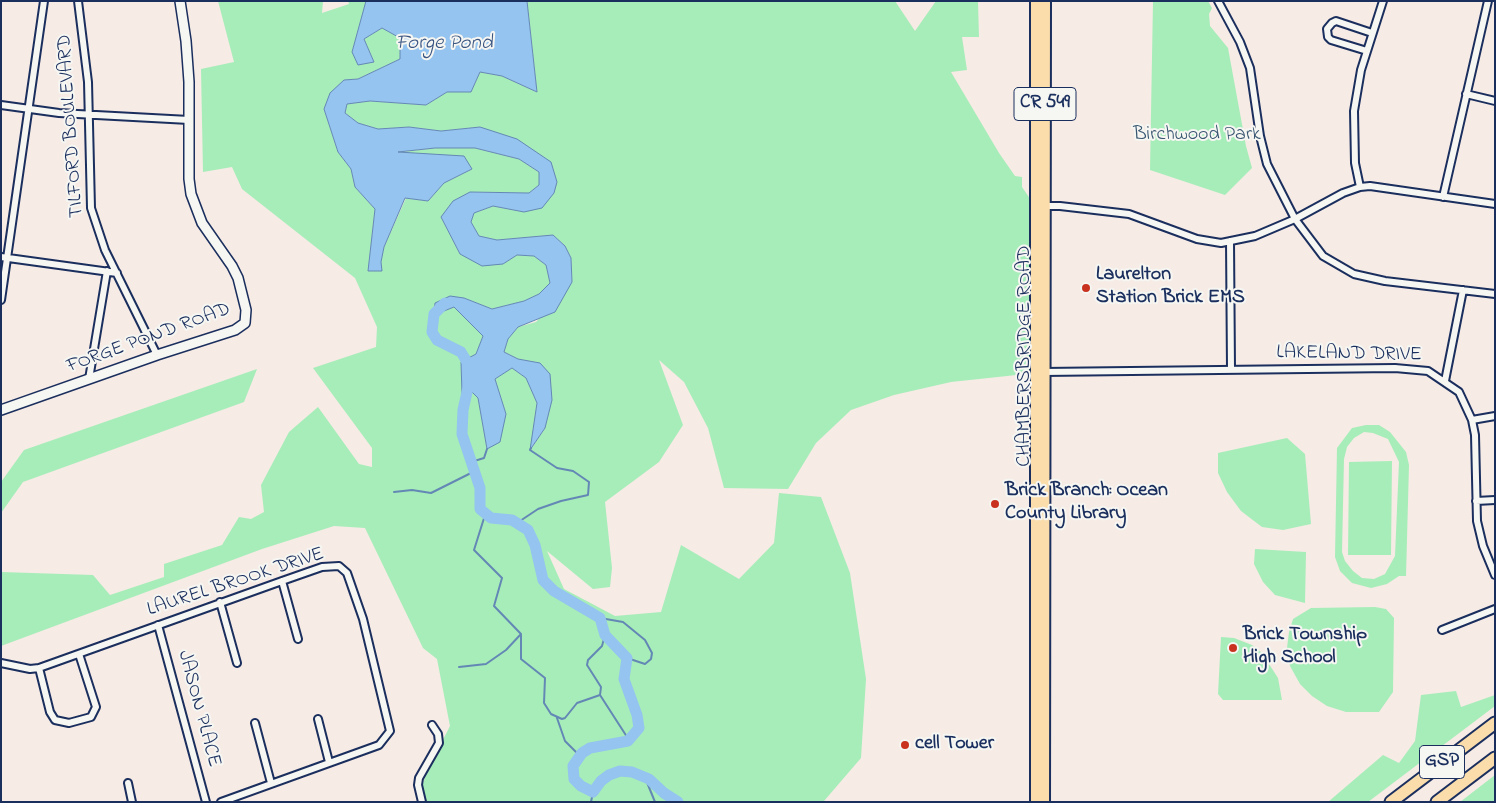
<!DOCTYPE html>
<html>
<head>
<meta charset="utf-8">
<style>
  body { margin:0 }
  #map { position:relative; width:1496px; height:803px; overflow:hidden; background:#f6ebe5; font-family:"Indie Flower",sans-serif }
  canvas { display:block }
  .frame { position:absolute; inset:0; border:2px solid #1b2f5e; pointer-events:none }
</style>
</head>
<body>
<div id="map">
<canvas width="1496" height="803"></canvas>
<div class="frame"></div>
</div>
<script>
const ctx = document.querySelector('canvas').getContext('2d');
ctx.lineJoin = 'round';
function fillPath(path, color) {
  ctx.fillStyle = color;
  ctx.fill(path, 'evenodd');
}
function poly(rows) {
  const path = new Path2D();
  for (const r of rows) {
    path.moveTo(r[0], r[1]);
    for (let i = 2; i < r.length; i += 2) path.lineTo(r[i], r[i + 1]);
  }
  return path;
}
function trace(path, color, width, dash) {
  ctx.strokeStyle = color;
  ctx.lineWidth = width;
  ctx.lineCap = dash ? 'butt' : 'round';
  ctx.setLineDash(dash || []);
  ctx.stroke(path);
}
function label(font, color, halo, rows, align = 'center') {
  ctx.font = font + ' "Indie Flower",sans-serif';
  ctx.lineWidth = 4;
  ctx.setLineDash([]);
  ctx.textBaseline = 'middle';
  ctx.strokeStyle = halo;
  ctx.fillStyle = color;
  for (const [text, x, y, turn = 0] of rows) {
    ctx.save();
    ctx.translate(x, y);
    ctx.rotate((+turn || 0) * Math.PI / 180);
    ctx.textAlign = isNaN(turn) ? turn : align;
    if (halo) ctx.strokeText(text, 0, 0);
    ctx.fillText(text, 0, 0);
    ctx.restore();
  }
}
fillPath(poly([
  [218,1,323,1,322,13,349,4,348,1,366,1,352,52,374,62,364,39,382,28,400,38,400,59,358,79,344,80,324,109,338,152,351,169,355,187,375,209,368,271,381,262,384,247,406,198,428,201,444,183,472,169,393,153,435,148,475,148,519,159,539,172,539,185,529,193,470,192,441,217,460,254,503,264,517,255,534,256,546,265,550,283,539,294,524,301,492,309,464,298,442,311,454,307,483,336,476,354,461,363,462,393,473,392,478,398,487,449,506,414,495,379,512,368,526,378,537,403,531,449,545,428,540,363,518,359,504,352,508,339,518,327,536,322,572,282,571,258,565,246,553,235,497,240,479,236,471,222,474,213,493,206,524,212,557,182,480,127,441,131,409,127,378,129,358,123,345,113,347,104,370,101,426,105,447,92,471,92,480,72,502,76,537,92,527,1,895,1,915,31,936,1,978,2,979,37,962,37,967,70,951,72,999,153,1015,176,1022,177,1022,187,1035,206,1035,373,951,382,894,395,851,410,816,443,788,489,724,488,708,428,684,382,659,360,683,425,659,462,605,502,612,568,610,587,593,589,547,551,564,589,615,616,661,612,681,545,739,579,774,543,779,493,821,497,850,573,866,679,861,758,824,801,426,802,421,791,426,773,450,726,437,659,423,648,365,528,334,526,262,549,1,646,1,572,93,575,110,595,164,577,164,564,222,545,239,517,251,519,264,512,261,485,289,432,318,407,359,464,372,467,372,448,313,368,376,347,377,327,355,278,242,189,232,167,203,172,201,69,234,62],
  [1153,1,1208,1,1212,8,1209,14,1210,26,1228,48,1246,146,1252,168,1225,195,1150,170],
  [257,369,244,402,23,482,1,513,1,482,24,450],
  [1366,425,1379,425,1390,432,1406,452,1409,465,1406,576,1399,576,1387,584,1371,588,1352,583,1340,571,1335,557,1337,448,1352,428],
  [1364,432,1373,433,1388,439,1399,462,1395,556,1385,574,1374,579,1362,578,1353,571,1345,561,1342,552,1344,459,1347,447,1354,438],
  [1287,438,1305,454,1311,524,1283,530,1262,527,1241,511,1227,492,1218,473,1218,453],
  [1392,461,1391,555,1348,555,1349,462],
  [1255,549,1306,552,1305,603,1275,595,1263,582,1254,564],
  [1375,607,1386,609,1394,618,1393,692,1379,712,1346,712,1327,706,1312,696,1300,684,1290,666,1287,648,1289,632,1293,619,1311,608],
  [1221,637,1234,638,1252,645,1262,653,1278,678,1282,700,1223,700,1218,694],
  [1456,691,1461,707,1495,695,1495,706,1368,802,1328,802,1383,755,1399,763,1415,741,1421,695],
  [1495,775,1495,802,1460,802]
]), '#a7edb9');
const water = poly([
  [366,1,527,1,537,92,502,76,480,72,471,92,447,92,426,105,370,101,347,104,345,113,358,123,378,129,409,127,441,131,480,127,517,139,551,162,557,182,554,193,542,208,524,212,493,206,474,213,471,222,479,236,497,240,553,235,565,246,571,258,572,282,555,312,518,327,508,339,504,352,518,359,540,363,550,374,552,400,545,428,530,450,537,403,526,378,512,368,495,379,506,414,500,442,487,449,478,398,472,392,462,394,461,362,476,354,483,336,454,307,434,315,435,303,450,296,464,298,492,309,524,301,539,294,550,283,546,265,534,256,517,255,503,264,482,266,460,254,441,217,453,201,470,192,529,193,539,185,539,172,519,159,475,148,435,148,398,152,464,156,472,169,444,183,428,201,405,198,384,247,381,262,382,271,368,271,375,209,355,187,351,169,338,152,324,109,330,93,344,80,358,79,400,59,400,38,382,28,364,39,374,62,358,65,352,52,366,1]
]);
fillPath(water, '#94c4ef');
trace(water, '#6488b5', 1);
trace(poly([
  [471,462,484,458,487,449],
  [394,492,412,490,431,493,475,471],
  [517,523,538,509,561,501,588,495,589,482,573,471,557,468,530,450,531,448],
  [600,618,623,622,645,640,652,653,651,659,645,664,627,658],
  [521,635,521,659,545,678,544,703,551,714,562,719,565,718,577,703,600,695],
  [605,635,602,646,588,660,587,665,601,687,600,695,629,740],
  [459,667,486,664,506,650,521,634,494,606,502,578,474,550,485,515],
  [557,718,565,741,579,755],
  [644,775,655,802],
  [591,802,593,792]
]), '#6488b5', 2);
trace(poly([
  [445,303,434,314,432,332,437,340,461,352,472,370,463,410,462,434,480,488,480,509,491,518,512,520,528,530,535,545,543,580,554,591,600,618,605,635,627,658,624,679,637,715,639,728,628,741,590,748,582,753,573,766,574,779,581,786,593,792,601,781,609,775,620,771,632,772,649,779,664,793,678,802]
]), '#94c4ef', 11);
const street = poly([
  [78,1,88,82,91,208,105,250,157,355],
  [1218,1,1240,42,1250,68,1260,136,1267,164,1295,219,1323,256,1354,274,1385,281,1495,294],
  [1367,51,1331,40,1328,37,1327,29,1332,23,1336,21,1372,33],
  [1466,94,1495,101],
  [1,105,59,113,189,120],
  [1360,187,1355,163,1354,111,1361,70,1383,1],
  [1443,197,1488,1],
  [1042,206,1060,206,1129,214,1197,239,1221,243,1255,236,1295,219,1343,193,1360,187,1370,186,1495,204],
  [1230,241,1231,369],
  [1,257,117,273],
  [1,300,44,1],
  [1043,372,1395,368,1428,371,1459,392,1472,420,1475,435,1477,521,1483,546,1495,575],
  [89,379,107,271],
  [1445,381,1463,290],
  [1472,420,1495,416],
  [1476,501,1495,500],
  [282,581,298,639],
  [220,602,237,663],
  [158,625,206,802],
  [1442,630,1495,609],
  [1,663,30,669,39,668,282,581,322,567,339,566,347,573,363,619,390,731,379,745,221,802],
  [39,668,50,712,55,720,69,723,91,717,96,707,79,654],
  [318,719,329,762],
  [255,723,271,783],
  [128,783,132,802],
  [422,802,418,785,419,778,439,743,438,734,432,725]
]);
const secondary = poly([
  [1,410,157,355,235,330,245,323,246,310,238,278,232,266,202,223,191,194,189,179,189,82,186,41,180,1]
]);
const primary = poly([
  [1036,1,1036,802],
  [1044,802,1045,1]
]);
const highway = poly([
  [1391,802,1495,723],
  [1437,802,1495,758]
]);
trace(street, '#1b2f5e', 10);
trace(secondary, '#1b2f5e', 12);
trace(primary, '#1b2f5e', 14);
trace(highway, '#1b2f5e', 15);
trace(street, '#f6f6f2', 6);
trace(secondary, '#f6f6f2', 9);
trace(primary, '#fbddab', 10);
trace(highway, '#fbddab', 11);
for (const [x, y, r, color] of [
  [1086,288,5,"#c8321e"],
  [995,504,5,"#c8321e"],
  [1233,648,5,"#c8321e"],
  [905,745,5,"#c8321e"]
]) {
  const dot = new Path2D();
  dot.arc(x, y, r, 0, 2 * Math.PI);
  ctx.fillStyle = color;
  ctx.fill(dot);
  trace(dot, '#f6f6f2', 2);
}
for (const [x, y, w] of [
  [1045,104,62],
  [1442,762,45]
]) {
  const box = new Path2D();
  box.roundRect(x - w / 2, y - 16.5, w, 33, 4);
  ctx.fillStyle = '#f6f6f2';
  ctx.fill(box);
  trace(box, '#1b2f5e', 1);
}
label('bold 19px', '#1b2f5e', null, [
  ["CR 549",1045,104],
  ["GSP",1442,762]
]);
label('20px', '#1b2f5e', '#f6f6f2', [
  ["TILFORD BOULEVARD",72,126,-94],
  ["FORGE POND ROAD",149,339,-20],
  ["LAKELAND DRIVE",1349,355,1],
  ["CHAMBERSBRIDGE ROAD",1026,356,-90],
  ["LAUREL BROOK DRIVE",236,583,-18],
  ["JASON PLACE",198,709,75]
]);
label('20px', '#375570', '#f6f6f2', [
  ["Birchwood Park",1197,136]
]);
label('bold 20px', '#1b2f5e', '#f6f6f2', [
  ["Laurelton",1096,276],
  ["Station Brick EMS",1096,299],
  ["Brick Branch: Ocean",1005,492],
  ["County Library",1005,515],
  ["Brick Township",1243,636],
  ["High School",1243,659],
  ["cell Tower",915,745]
], 'left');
label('italic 21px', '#395482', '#f6f6f2', [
  ["Forge Pond",444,45]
]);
</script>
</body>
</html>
